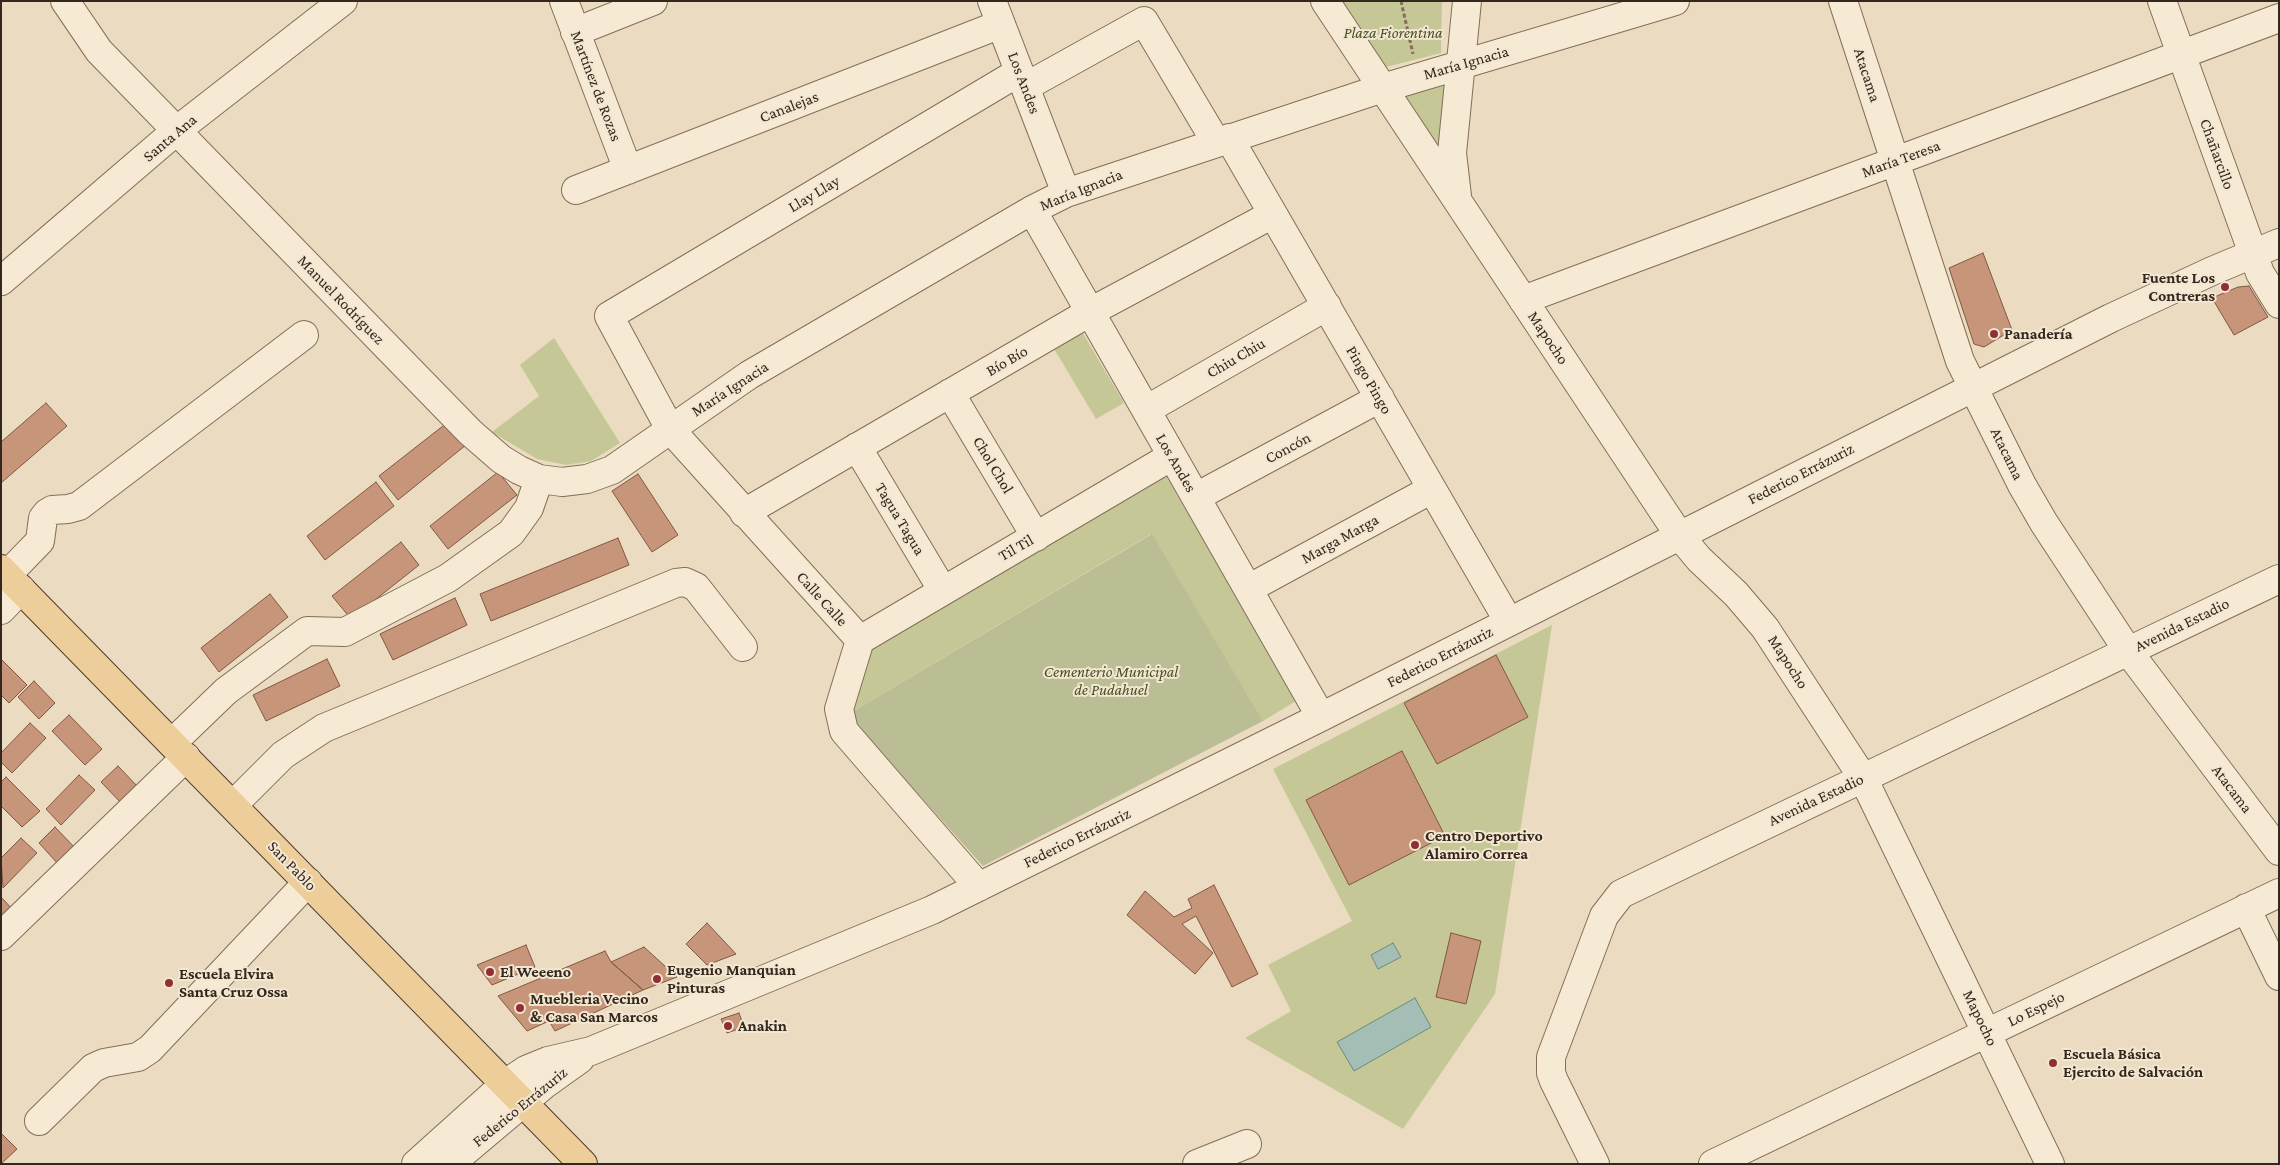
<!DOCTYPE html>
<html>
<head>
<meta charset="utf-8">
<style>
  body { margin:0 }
  #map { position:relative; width:2280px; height:1165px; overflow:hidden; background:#ebdcc1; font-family:"Crimson Pro",serif }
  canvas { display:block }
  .frame { position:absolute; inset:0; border:2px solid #34271d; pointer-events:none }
</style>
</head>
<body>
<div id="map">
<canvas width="2280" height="1165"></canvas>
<div class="frame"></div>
</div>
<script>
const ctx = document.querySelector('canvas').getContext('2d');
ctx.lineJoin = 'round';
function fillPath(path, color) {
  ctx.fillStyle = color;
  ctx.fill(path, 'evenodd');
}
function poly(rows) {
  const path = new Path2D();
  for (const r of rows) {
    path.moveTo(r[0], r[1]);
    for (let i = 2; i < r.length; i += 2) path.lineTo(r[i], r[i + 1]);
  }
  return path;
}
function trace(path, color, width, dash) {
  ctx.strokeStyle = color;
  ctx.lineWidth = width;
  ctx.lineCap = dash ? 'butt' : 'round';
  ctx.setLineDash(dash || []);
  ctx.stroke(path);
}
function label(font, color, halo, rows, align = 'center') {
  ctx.font = font + ' "Crimson Pro",serif';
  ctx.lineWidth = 4;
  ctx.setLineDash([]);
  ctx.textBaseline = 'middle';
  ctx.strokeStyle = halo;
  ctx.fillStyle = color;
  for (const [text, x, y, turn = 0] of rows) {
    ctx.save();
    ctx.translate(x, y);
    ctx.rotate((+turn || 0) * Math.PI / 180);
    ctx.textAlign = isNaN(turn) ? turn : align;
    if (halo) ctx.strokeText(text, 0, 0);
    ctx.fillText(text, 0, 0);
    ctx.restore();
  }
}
fillPath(poly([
  [1336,1,1442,1,1441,53,1378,69],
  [1451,78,1443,162,1400,96],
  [1078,325,1124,403,1096,419,1050,342],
  [554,338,620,443,591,461,566,465,537,459,492,432,539,396,520,365],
  [1163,470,1296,701,1263,721,1151,534,847,715,860,648],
  [1552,625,1495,994,1403,1129,1245,1038,1291,1011,1268,965,1352,921,1273,769]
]), '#c5c896');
fillPath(poly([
  [1152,534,1263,721,983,866,847,715]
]), '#bbbd95');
const water = poly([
  [1393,943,1401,957,1378,969,1371,955,1393,943],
  [1415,998,1431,1027,1354,1071,1337,1042,1415,998]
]);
fillPath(water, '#a4beb5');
trace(water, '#6c8b81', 1);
const building = poly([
  [1983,253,2012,330,1984,347,1974,344,1949,268,1983,253],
  [2249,286,2268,317,2234,335,2212,298,2238,287,2249,286],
  [46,403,67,426,1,483,1,442,46,403],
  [448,422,466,445,398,500,379,476,448,422],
  [498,472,517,495,448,549,430,526,498,472],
  [638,474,678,535,652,552,612,491,638,474],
  [376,482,394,506,325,560,307,536,376,482],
  [618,538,629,565,491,621,480,594,618,538],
  [401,542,419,565,351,619,332,596,401,542],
  [270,594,288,617,219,672,201,648,270,594],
  [455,598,467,625,393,660,380,634,455,598],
  [1496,655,1528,717,1437,764,1404,703,1496,655],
  [1,659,27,685,9,703,1,695,1,659],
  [327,659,340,686,266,721,253,695,327,659],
  [34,681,55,703,39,719,18,697,34,681],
  [69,715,102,749,85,765,52,731,69,715],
  [30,723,46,738,12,773,1,762,1,753,30,723],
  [1402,751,1445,836,1349,885,1306,800,1402,751],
  [118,766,139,788,122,804,101,782,118,766],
  [79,775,95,790,61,825,46,809,79,775],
  [6,777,40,811,22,827,1,806,1,782,6,777],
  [55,827,76,849,59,865,39,843,55,827],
  [21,838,37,853,3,888,1,858,21,838],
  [1214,885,1258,974,1232,987,1196,916,1182,924,1213,953,1195,974,1127,915,1145,891,1174,917,1192,908,1188,899,1214,885],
  [1,897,15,912,1,925,1,897],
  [707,923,736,954,707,965,686,944,707,923],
  [1451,933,1481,941,1466,1004,1436,997,1451,933],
  [526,945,535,967,492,985,477,965,526,945],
  [644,947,677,977,643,990,611,962,644,947],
  [605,951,611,962,643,990,555,1031,549,1021,527,1031,498,996,605,951],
  [739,1013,744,1027,727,1033,721,1019,739,1013],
  [1,1133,17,1149,1,1164,1,1133]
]);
fillPath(building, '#c79579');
trace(building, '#815741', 1);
const minor = poly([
  [65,1,99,51,470,432,501,459,519,470,539,479,562,482,587,479,612,470,749,375,1032,210,1066,193,1383,88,1675,1],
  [564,1,628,170],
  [992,1,1066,193],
  [1325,1,1679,535,1699,559,1736,594,1765,628,1863,778,2050,1164],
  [1843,1,1960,361,2022,485,2044,523,2128,651,2279,851],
  [2162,1,2260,273,2279,304],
  [575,32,653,1],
  [1025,87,1144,21,1216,142],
  [1229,138,1509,622],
  [576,190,1001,24],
  [1457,196,1452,153,1467,1],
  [1032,210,1321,717],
  [1,281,176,131,343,1],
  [1523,300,2279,18],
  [950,393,1036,537],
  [1146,410,1327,306],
  [857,447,943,591],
  [1196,497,1380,398],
  [744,513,1090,312,1273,214],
  [7,575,40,541,43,518,47,513,52,510,68,509,79,506,304,335],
  [1248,589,1432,489],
  [1,610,21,589],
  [860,640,670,429,609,316,1019,72],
  [860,640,1172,456],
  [860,640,839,709,844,731,979,887],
  [172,743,226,691,307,631,345,632,448,578,511,533,529,508,539,479],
  [233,805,283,755,324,728,676,583,685,582,696,587,743,647],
  [2246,908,2279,976],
  [1,936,186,757],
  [39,1121,93,1068,104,1063,138,1057,150,1049,308,882],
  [416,1164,505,1084,526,1070,548,1061,591,1051,932,910,1321,717,2111,318,2212,271,2279,243],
  [450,1164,545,1084,580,1059],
  [1197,1164,1247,1144],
  [1595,1164,1554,1081,1551,1073,1551,1057,1604,916,1621,894,2279,579],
  [1713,1164,2279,893]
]);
const major = poly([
  [1,569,583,1164]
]);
trace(minor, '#846e5a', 30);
trace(major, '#513c2e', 30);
trace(poly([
  [1401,1,1413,54]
]), '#846e5a', 3, [4, 2.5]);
trace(minor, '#f6ead4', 28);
trace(major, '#edce9b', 28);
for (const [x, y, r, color] of [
  [2225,287,5,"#8f2e34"],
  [1994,334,5,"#8f2e34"],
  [1415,845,5,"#8f2e34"],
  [490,972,5,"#8f2e34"],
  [657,979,5,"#8f2e34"],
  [169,983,5,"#8f2e34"],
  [520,1008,5,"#8f2e34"],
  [728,1026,5,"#8f2e34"],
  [2053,1063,5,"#8f2e34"]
]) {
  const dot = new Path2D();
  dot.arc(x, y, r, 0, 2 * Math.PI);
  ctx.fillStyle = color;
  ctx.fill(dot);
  trace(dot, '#f3e7d1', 2);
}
label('italic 16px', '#474f25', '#f3e7d1', [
  ["Plaza Fiorentina",1393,33],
  ["Cementerio Municipal",1111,672],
  ["de Pudahuel",1111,690]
]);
label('16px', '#34271d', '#f3e7d1', [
  ["María Ignacia",1466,63,-16],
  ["Atacama",1867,75,72],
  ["Los Andes",1024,83,69],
  ["Martínez de Rozas",596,86,69],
  ["Canalejas",789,107,-21],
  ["Santa Ana",170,138,-40],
  ["Chañarcillo",2217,154,70],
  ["María Teresa",1901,159,-20],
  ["María Ignacia",1081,190,-22],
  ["Llay Llay",814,194,-31],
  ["Manuel Rodríguez",341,300,46],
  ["Mapocho",1548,338,56],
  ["Chiu Chiu",1236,358,-30],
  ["Bío Bío",1007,361,-30],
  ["Pingo Pingo",1369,380,60],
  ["María Ignacia",730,389,-33],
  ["Concón",1288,448,-28],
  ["Atacama",2007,454,64],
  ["Los Andes",1176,463,60],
  ["Chol Chol",993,465,59],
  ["Federico Errázuriz",1801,474,-27],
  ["Tagua Tagua",900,519,59],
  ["Marga Marga",1340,539,-29],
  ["Til Til",1016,548,-30],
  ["Calle Calle",822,599,48],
  ["Avenida Estadio",2182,625,-26],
  ["Federico Errázuriz",1440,657,-27],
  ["Mapocho",1788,662,57],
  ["Atacama",2232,789,53],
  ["Avenida Estadio",1816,800,-25],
  ["Federico Errázuriz",1077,838,-26],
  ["San Pablo",292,866,46],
  ["Lo Espejo",2036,1009,-26],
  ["Mapocho",1980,1018,64],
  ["Federico Errázuriz",520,1107,-39]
]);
label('bold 16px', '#34271d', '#f3e7d1', [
  ["Fuente Los",2215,278,"right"],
  ["Contreras",2215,296,"right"],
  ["Panadería",2004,334],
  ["Centro Deportivo",1425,836],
  ["Alamiro Correa",1425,854],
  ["Eugenio Manquian",667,970],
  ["Pinturas",667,988],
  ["El Weeeno",500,972],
  ["Escuela Elvira",179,974],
  ["Santa Cruz Ossa",179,992],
  ["Muebleria Vecino",530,999],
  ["& Casa San Marcos",530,1017],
  ["Anakin",738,1026],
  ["Escuela Básica",2063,1054],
  ["Ejercito de Salvación",2063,1072]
], 'left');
</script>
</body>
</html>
